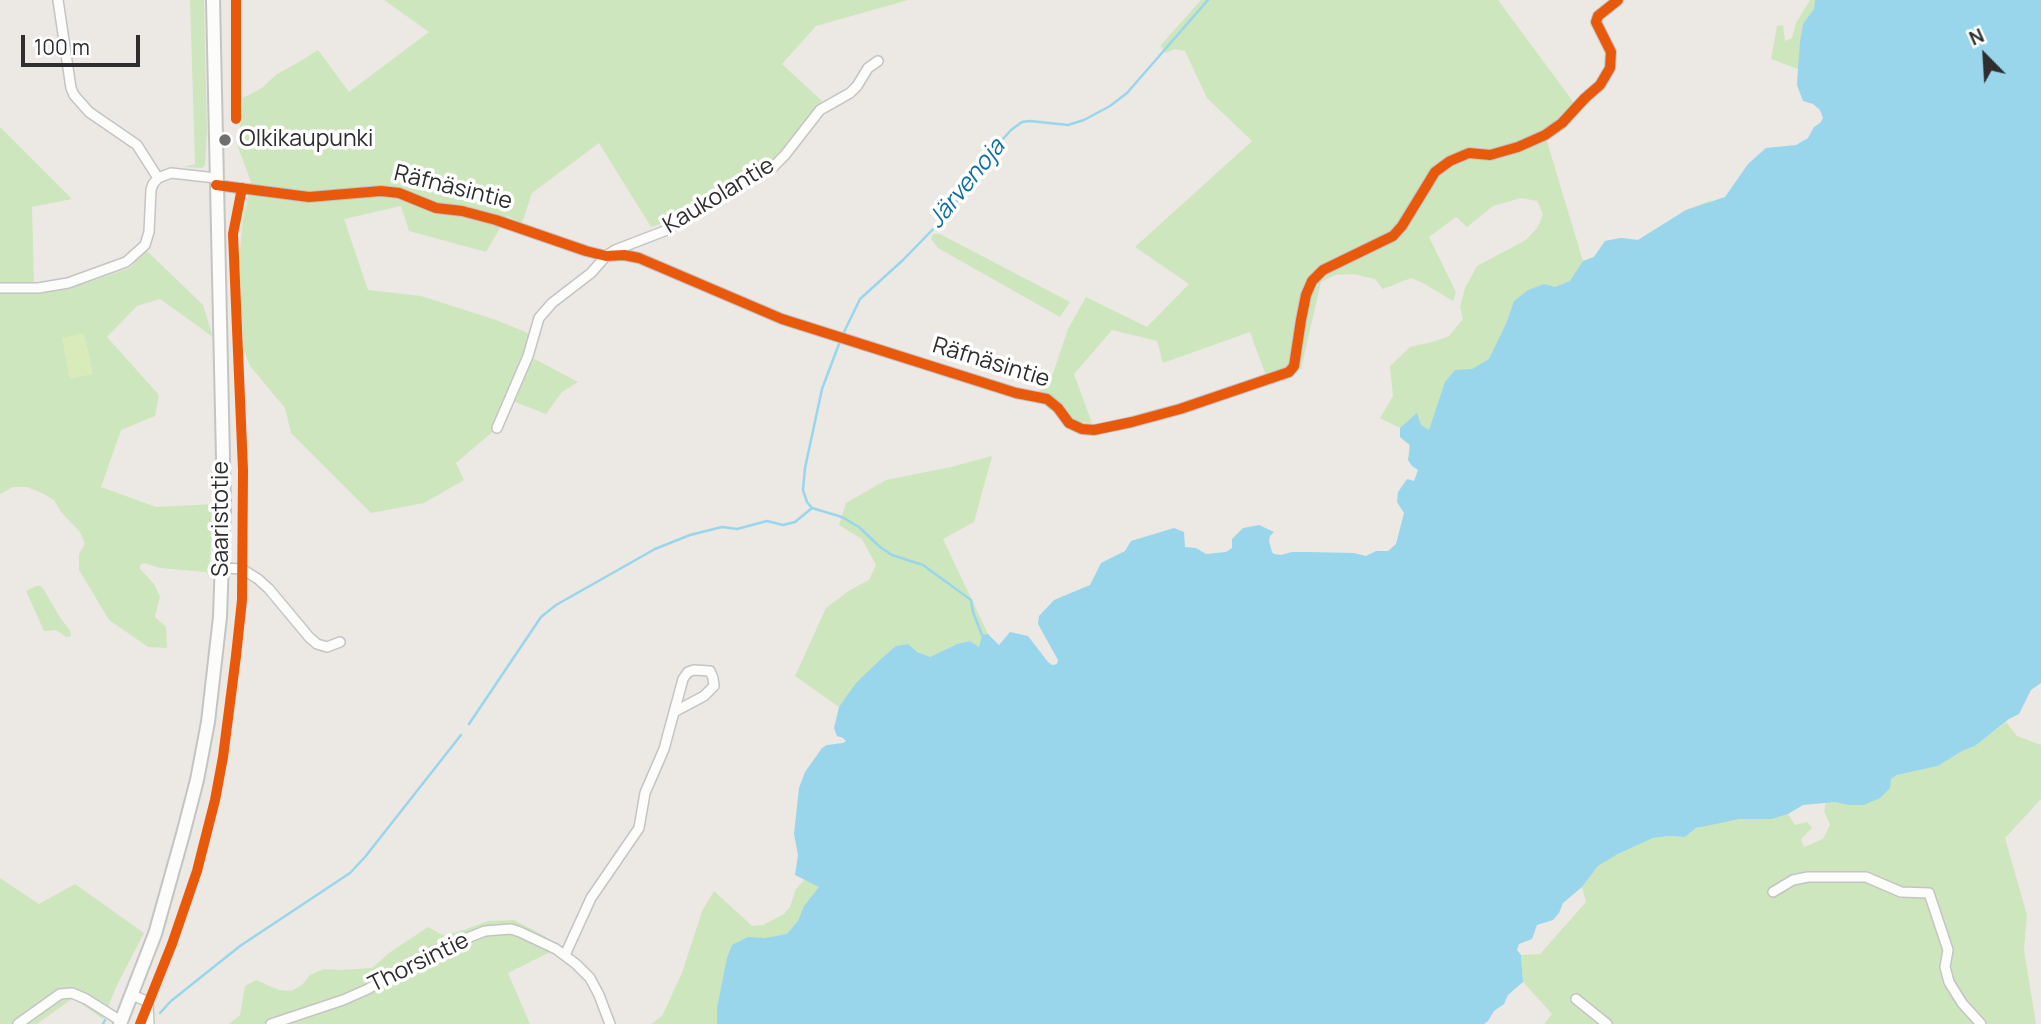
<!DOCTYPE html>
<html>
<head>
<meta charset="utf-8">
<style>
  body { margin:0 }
  #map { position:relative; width:2041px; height:1024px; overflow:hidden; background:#ece8e4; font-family:Manrope,sans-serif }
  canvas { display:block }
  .north { position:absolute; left:1950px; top:21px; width:70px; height:70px; -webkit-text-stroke:5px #fff; paint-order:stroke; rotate:336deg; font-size:19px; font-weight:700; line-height:28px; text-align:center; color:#2e2e2e }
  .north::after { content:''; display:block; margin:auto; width:24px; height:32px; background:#2e2e2e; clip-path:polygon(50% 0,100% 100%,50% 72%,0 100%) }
  .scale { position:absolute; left:21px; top:35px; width:119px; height:32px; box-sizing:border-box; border:4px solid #2e2e2e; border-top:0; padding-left:9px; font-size:21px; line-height:24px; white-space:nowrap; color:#2e2e2e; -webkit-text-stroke:5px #fff; paint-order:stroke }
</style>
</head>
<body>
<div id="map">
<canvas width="2041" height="1024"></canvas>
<div class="north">N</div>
<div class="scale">100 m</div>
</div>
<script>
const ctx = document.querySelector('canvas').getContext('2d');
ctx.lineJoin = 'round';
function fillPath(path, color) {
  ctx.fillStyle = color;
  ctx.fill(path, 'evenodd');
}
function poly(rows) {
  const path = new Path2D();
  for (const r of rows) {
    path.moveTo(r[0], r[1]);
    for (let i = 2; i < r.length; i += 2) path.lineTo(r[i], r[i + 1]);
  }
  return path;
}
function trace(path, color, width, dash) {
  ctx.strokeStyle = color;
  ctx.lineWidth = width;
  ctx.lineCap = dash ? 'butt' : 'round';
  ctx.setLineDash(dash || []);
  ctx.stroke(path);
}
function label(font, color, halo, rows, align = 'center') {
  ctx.font = font + ' Manrope,sans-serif';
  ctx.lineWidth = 7;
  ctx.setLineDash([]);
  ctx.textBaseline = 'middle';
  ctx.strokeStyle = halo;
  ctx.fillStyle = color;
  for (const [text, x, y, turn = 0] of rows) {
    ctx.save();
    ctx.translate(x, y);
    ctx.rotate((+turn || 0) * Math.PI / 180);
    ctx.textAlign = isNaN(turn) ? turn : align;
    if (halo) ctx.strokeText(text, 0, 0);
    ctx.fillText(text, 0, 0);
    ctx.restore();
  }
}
fillPath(poly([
  [190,0,204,0,207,133,205,165,202,168,183,167,195,164],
  [384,0,908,0,816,26,782,64,822,101,794,141,776,159,757,171,713,189,674,220,651,227,599,143,532,193,522,223,507,216,486,252,409,231,401,206,344,219,368,290,421,296,496,320,533,335,529,356,578,382,562,392,546,414,510,400,497,428,456,463,464,480,424,503,371,513,291,433,285,408,250,366,244,351,239,265,242,225,251,182,238,147,243,98,262,88,277,74,299,62,318,50,349,92,429,32],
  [1201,0,1498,0,1577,107,1545,135,1583,261,1594,257,1605,241,1621,238,1638,240,1686,210,1712,200,1410,453,1409,445,1400,437,1400,428,1380,418,1393,396,1390,366,1410,347,1432,342,1449,336,1463,319,1460,307,1465,288,1477,266,1526,240,1538,227,1543,214,1537,201,1521,198,1493,206,1467,227,1456,217,1429,237,1456,292,1453,301,1423,283,1411,278,1383,289,1375,279,1353,274,1335,275,1321,282,1301,369,1284,380,1269,384,1250,332,1163,363,1157,341,1112,330,1074,374,1092,423,1075,421,1049,395,1038,391,1049,385,1068,329,1086,297,1147,327,1189,284,1135,247,1252,141,1207,98,1185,51,1175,49,1166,53,1160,46],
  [1810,0,1873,0,1797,85,1798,69,1771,59,1777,26,1783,25,1785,41,1792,38,1796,23],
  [0,127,72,199,32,207,34,286,0,284],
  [933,234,940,234,1070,302,1060,317,938,248,931,239],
  [146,250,203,305,213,337,160,299,137,306,107,337,159,395,155,416,121,430,101,487,156,507,214,504,209,576,206,572,160,568,144,563,140,565,140,569,154,584,160,597,155,617,166,627,167,648,148,647,109,620,79,570,79,554,85,544,80,532,61,512,54,500,42,493,27,487,13,487,0,494,0,291,36,292,83,284,130,268],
  [992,456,974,522,943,539,988,634,982,636,979,648,970,641,957,644,930,657,857,705,839,707,795,676,826,608,850,590,869,580,876,565,862,539,839,525,846,503,886,480,951,467],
  [36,586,40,586,44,590,61,619,69,629,71,634,70,637,66,637,56,630,44,631,26,591],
  [2006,722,2017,736,2041,745,2041,799,2005,838,2027,915,2024,950,2036,1024,1544,1024,1552,1014,1523,982,1521,955,1540,954,1586,902,1582,887,1598,866,1618,854,1653,838,1669,836,1685,837,1696,828,1721,822,1741,819,1772,819,1788,814,1795,825,1807,822,1812,828,1801,839,1804,847,1823,839,1830,825,1824,811,1826,803,1835,802,1848,805,1897,775,1938,766,1962,751,1975,746],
  [0,878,39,904,75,884,144,933,117,985,103,1019,73,998,37,1024,0,1024],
  [805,879,839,890,752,1024,651,1024,662,1016,682,973,702,911,714,891,752,926,763,925,784,914,790,907,796,889],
  [514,920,545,936,556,949,508,973,530,1024,229,1024,240,1015,245,986,256,980,279,990,291,991,302,985,310,975,324,969,339,970,372,968,389,953,428,927,443,935,458,932,488,921]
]), '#cee6be');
fillPath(poly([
  [84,333,93,374,70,379,62,338]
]), '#d9eabb');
fillPath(poly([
  [1815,0,2041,0,2041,683,2031,690,2019,714,2009,719,1975,746,1962,751,1938,766,1897,775,1891,779,1890,788,1880,798,1864,805,1848,805,1835,802,1803,805,1788,814,1772,819,1740,819,1696,828,1685,837,1669,836,1653,838,1618,854,1598,866,1582,887,1563,903,1559,913,1553,920,1537,925,1532,939,1519,944,1517,950,1521,955,1523,982,1508,995,1504,1004,1494,1011,1488,1021,1484,1024,717,1024,717,1008,727,958,732,945,748,937,765,938,787,934,798,921,804,906,819,887,795,875,798,855,794,834,799,788,805,772,822,748,827,745,843,743,846,741,843,738,837,736,834,728,839,707,856,683,882,658,896,646,908,644,917,652,930,657,957,644,970,641,979,647,982,635,988,634,999,645,1010,632,1028,636,1048,662,1052,665,1057,664,1058,660,1038,624,1039,616,1054,600,1090,585,1101,563,1125,551,1131,541,1174,528,1184,532,1185,547,1196,548,1206,554,1226,552,1232,548,1232,539,1243,528,1259,525,1274,532,1270,536,1269,541,1272,552,1274,554,1281,555,1292,552,1308,552,1354,553,1366,556,1376,551,1388,551,1396,544,1404,513,1397,502,1398,492,1407,479,1414,481,1418,470,1412,466,1408,460,1410,445,1400,437,1400,428,1417,413,1421,425,1429,430,1445,382,1455,370,1472,369,1489,359,1506,324,1514,301,1528,290,1544,284,1555,287,1570,281,1583,261,1594,257,1605,241,1621,238,1638,240,1686,210,1725,197,1748,164,1766,148,1796,145,1808,138,1814,127,1820,123,1823,118,1820,110,1813,104,1803,101,1797,85,1800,42,1803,24,1814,9]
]), '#99d6ec');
trace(poly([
  [844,332,860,299,903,260,941,221,956,202,975,170,1011,130,1022,122,1030,121,1068,125,1084,120,1110,106,1127,93,1208,0],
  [839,344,822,389,805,468,803,490,807,502,812,508,842,517,859,527,880,547,892,555,923,565,971,600,973,612,982,635],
  [469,724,541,617,556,605,655,549,690,535,722,527,737,529,767,521,783,525,795,522,812,508],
  [160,1013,171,1001,240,946,350,873,365,857,461,735],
  [103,1024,105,1020]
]), '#99d6ec', 2.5);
const minor = poly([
  [58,0,71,88,74,95,89,112,137,145,158,178],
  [216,185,309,197,381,191,399,193,436,208,462,211,496,220,586,251,606,256,624,255,639,258,782,319,1016,393,1047,399,1058,408,1069,423,1082,429,1094,430,1132,422,1180,409,1289,372,1294,366,1301,320,1306,295,1312,281,1323,270,1393,236,1402,226,1435,172,1450,161,1469,153,1490,155,1518,147,1545,135,1562,123,1585,98,1600,85,1610,68,1611,52,1596,22,1598,16,1618,0],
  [0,288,38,288,68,283,126,262,145,245,149,232,151,190,153,184,158,178,171,173,216,178],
  [497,428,528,356,539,318,552,303,591,273,606,256,615,250,667,230,725,191,755,178,773,167,785,155,820,110,850,93,857,86,868,68,878,61],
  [222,568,242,569,258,579,269,589,309,637,317,644,327,647,340,642],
  [1773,892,1793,880,1808,877,1866,877,1901,892,1929,893,1948,950,1945,967,1949,982,1962,1003,1981,1024],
  [565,955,591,898,639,828,645,793,664,749,683,679,688,672,694,670,710,671,713,678,714,686,704,696,674,712],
  [132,995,144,1000,148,1004,149,1024],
  [1576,999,1607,1024],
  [18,1024,60,994,72,993,86,999,121,1021],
  [271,1024,343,1000,368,989,407,965,434,951,485,931,511,929,520,932,556,949,576,964,590,978,599,995,610,1024]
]);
const secondary = poly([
  [120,1024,155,934,183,834,197,780,208,722,220,617,224,504,213,0]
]);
trace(minor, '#c5c4c5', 12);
trace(secondary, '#c5c4c5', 16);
trace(minor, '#fcfcfb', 9);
trace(secondary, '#fcfcfb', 12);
trace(poly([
  [236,0,236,119],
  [216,185,309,197,381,191,399,193,436,208,462,211,496,220,586,251,606,256,624,255,639,258,782,319,1016,393,1047,399,1058,408,1069,423,1082,429,1094,430,1132,422,1180,409,1289,372,1294,366,1301,320,1306,295,1312,281,1323,270,1393,236,1402,226,1435,172,1450,161,1469,153,1490,155,1518,147,1545,135,1562,123,1585,98,1600,85,1610,68,1611,52,1596,22,1598,16,1618,0],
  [140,1024,172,944,197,871,215,800,223,757,236,656,242,600,243,470,233,234,242,188]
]), '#e8590c', 10);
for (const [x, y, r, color] of [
  [225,140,7,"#706f6e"]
]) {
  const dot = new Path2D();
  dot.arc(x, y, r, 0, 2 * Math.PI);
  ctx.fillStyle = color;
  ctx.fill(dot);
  trace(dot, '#fff', 2.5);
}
label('23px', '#2e2e2e', '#fff', [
  ["Olkikaupunki",239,140]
], 'left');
label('23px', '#2e2e2e', '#fff', [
  ["Räfnäsintie",453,188,14],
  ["Kaukolantie",719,196,-31],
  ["Räfnäsintie",991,363,17],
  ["Saaristotie",222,519,-90],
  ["Thorsintie",419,963,-26]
]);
label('italic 24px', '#0d6fa3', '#fff', [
  ["Järvenoja",967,184,-51]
]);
</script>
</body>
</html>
